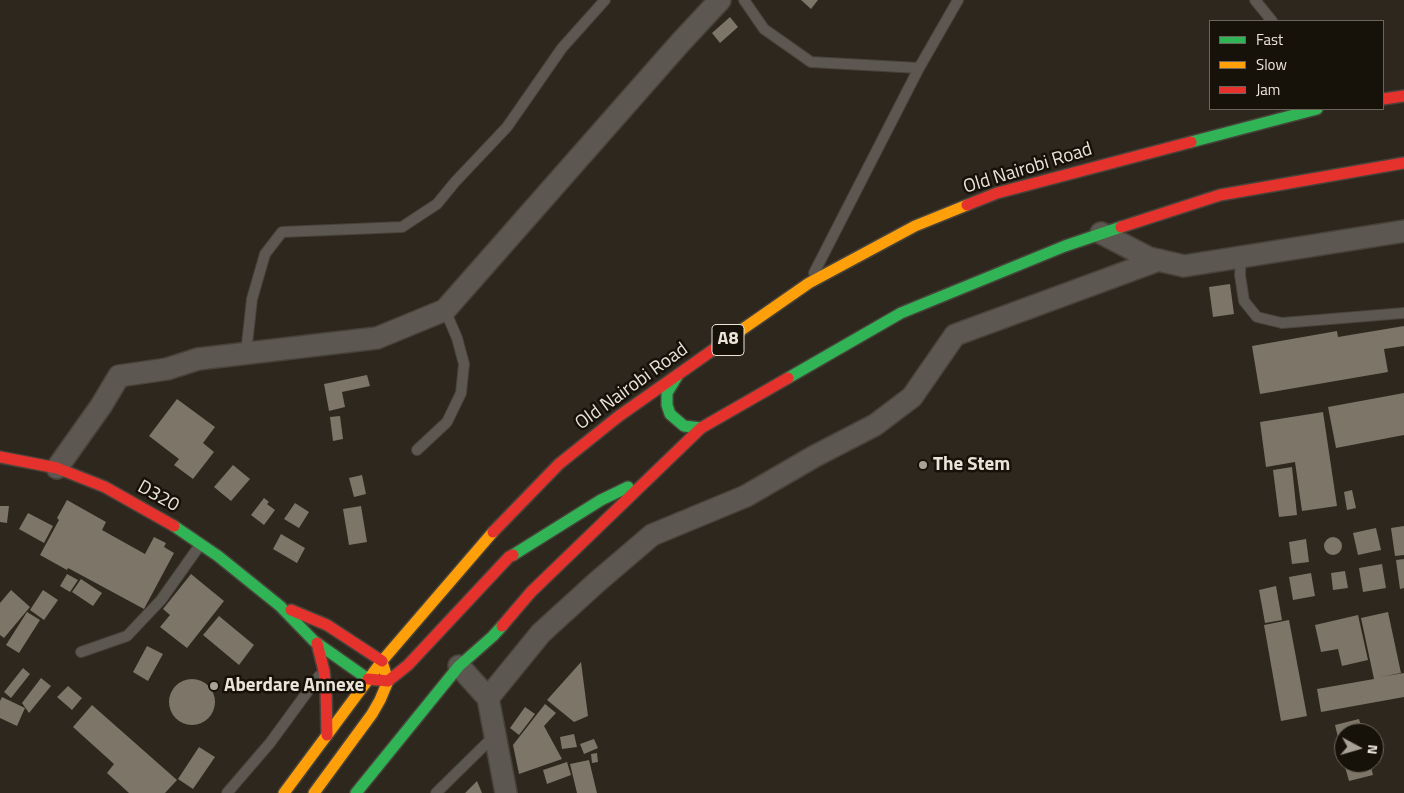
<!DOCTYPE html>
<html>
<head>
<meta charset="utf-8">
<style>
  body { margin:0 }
  #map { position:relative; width:1404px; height:793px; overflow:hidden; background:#2d271d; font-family:"Titillium Web",sans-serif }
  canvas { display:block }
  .legend { position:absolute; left:1209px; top:20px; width:175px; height:90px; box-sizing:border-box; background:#16120a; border:1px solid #6b665c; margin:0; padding:6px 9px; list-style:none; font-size:15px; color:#eae3d8 }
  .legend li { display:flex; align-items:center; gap:10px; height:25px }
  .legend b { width:25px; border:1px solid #6b665c }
  .north { position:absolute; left:1334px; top:723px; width:50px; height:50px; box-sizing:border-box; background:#16120a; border:1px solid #6b665c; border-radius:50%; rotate:96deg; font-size:14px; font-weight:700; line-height:20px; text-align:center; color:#eae3d8 }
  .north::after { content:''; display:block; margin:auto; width:18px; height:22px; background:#a8a197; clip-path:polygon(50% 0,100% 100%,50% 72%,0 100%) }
</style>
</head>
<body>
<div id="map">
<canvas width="1404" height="793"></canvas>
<ul class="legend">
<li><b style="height:6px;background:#30b455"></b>Fast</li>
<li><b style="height:6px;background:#ff9f0a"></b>Slow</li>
<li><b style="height:6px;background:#e5322d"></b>Jam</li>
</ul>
<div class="north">N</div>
</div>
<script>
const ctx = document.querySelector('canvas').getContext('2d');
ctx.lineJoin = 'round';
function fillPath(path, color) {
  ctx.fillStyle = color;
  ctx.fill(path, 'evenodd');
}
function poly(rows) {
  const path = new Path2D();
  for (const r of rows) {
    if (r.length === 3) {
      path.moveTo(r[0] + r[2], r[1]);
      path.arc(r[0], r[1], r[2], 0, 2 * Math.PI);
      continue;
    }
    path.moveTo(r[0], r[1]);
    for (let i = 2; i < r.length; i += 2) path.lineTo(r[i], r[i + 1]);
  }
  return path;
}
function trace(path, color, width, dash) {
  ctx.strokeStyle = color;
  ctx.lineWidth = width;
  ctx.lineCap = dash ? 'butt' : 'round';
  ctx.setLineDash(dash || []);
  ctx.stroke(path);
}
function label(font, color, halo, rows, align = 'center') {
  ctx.font = font + ' "Titillium Web",sans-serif';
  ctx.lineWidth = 5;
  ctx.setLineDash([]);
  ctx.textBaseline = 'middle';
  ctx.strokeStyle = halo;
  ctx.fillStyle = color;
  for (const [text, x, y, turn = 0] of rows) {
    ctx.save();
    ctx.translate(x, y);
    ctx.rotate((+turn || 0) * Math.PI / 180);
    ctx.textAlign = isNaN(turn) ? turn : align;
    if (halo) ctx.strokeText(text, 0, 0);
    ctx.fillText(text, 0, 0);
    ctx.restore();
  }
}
fillPath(poly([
  [801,0,818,0,811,9],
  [730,17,738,27,720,43,712,33],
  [1230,284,1234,314,1213,317,1209,287],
  [1404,326,1404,346,1384,349,1388,372,1260,394,1252,346,1337,331,1338,337],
  [367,375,370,386,342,392,345,407,329,411,324,384],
  [1404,393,1404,435,1336,448,1328,407],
  [177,399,215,427,203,443,214,452,193,479,174,465,179,459,149,436],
  [1323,412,1337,506,1302,511,1295,462,1266,467,1260,422],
  [340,416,343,439,333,441,330,417],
  [233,465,250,479,231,501,214,487],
  [1292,467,1297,515,1279,517,1273,470],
  [362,475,366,494,354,497,349,478],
  [1352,490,1356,508,1347,510,1344,492],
  [264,498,269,502,267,504,275,510,264,525,251,515],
  [67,500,106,522,102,530,145,554,154,537,166,543,164,547,174,553,144,609,68,568,67,570,40,555,59,520,57,518],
  [295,503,309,512,299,528,284,519],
  [0,506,9,506,7,523,0,522],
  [361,506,367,542,349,545,343,509],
  [28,513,53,526,44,543,19,529],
  [1404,526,1404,555,1395,556,1391,528],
  [1376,528,1381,550,1358,555,1353,533],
  [281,534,305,548,297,563,273,549],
  [1333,546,9],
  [1306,539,1309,562,1292,564,1289,542],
  [1404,559,1404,588,1400,589,1396,560],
  [1382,564,1386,588,1363,592,1359,568],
  [1345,571,1348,588,1333,590,1331,573],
  [1311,573,1315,596,1293,600,1289,577],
  [67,574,78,580,70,592,60,586],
  [191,574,224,601,187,648,160,627,170,615,163,609],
  [81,579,102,593,93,606,72,592],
  [1276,586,1282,620,1265,623,1259,590],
  [11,590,30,607,4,638,0,635,0,603],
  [43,590,58,600,44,620,30,610],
  [27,612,40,620,19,653,6,645],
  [1388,612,1401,673,1380,677,1404,673,1404,697,1321,712,1317,689,1374,679,1361,618],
  [1358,615,1368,660,1342,666,1338,649,1321,652,1315,625],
  [219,616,254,645,239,665,203,635],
  [1289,620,1307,716,1281,721,1264,625],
  [147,646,163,654,148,681,133,672],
  [581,662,588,716,574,722,547,700],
  [23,668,30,674,11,698,4,692],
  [41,678,51,686,29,713,22,703],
  [192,702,23],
  [68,686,82,698,72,710,57,697],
  [2,697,25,708,17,726,0,718,0,701],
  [545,704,556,713,544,726,562,759,519,774,513,745],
  [92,705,177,780,165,793,129,793,107,773,114,764,73,727],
  [525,707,535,714,519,735,510,728],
  [1359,719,1363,733,1344,733,1343,758,1335,725],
  [574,734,577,747,562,749,560,737],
  [594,739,598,748,584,754,580,744],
  [199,747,215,757,193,789,178,779],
  [597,753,598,762,592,763,591,754],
  [589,760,597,793,577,793,570,764],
  [567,762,571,775,547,784,543,770],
  [1344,763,1370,763,1373,775,1349,781],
  [477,781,482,793,465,793]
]), '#7d7567');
const lane = poly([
  [744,0,764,29,811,62,919,68],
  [1255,0,1272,21],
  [1241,256,1240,275,1244,301,1257,317,1282,323,1404,313],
  [814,273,919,68,958,0],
  [246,353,252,299,265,254,282,232,402,227,437,204,455,182,507,127,562,48,605,0],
  [417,450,447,422,461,393,464,364,457,338,445,310],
  [81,652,127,636,161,600,200,545],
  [227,793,270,743,319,676],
  [436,793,495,735]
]);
const street = poly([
  [1101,233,1149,258,1184,266,1404,231],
  [57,468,101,406,119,376,167,369,198,359,377,338,445,310,680,43,720,0],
  [459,666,488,698,506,793],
  [488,698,541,633,597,582,652,535,746,496,815,456,875,425,912,397,955,335,1159,260]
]);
const fast = poly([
  [1191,142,1317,109],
  [678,375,667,393,667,405,670,414,684,426,701,428],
  [788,378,901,313,1065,246,1121,227],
  [174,526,218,556,280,606,314,641,368,679],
  [513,555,601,500,628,487],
  [356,793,459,666,493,636,502,626]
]);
const slow = poly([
  [727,340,809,283,915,226,967,205],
  [284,793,382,661,493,532],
  [314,793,372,714,380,700,388,681,383,665]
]);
const jam = poly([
  [1383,99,1404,96],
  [967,205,997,193,1191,142],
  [1121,227,1220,195,1404,163],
  [0,457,57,468,105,487,174,526],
  [493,532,559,464,619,416,727,340],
  [291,610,327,625,382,661],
  [502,626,531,592,701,428,788,378],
  [317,643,324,671,326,690,327,735],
  [368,679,388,681,408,665,509,557,513,555]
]);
trace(lane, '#47423a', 12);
trace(street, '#47423a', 24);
trace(fast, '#47423a', 14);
trace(slow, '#47423a', 14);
trace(jam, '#47423a', 14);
trace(lane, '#5c5851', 10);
trace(street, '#5c5851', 21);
trace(fast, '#30b455', 11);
trace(slow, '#ff9f0a', 11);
trace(jam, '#e5322d', 11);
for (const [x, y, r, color] of [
  [923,465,5,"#a8a197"],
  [214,686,5,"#a8a197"]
]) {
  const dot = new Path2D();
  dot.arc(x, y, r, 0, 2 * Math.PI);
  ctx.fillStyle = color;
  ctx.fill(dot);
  trace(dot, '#16120a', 2);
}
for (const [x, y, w] of [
  [728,340,32]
]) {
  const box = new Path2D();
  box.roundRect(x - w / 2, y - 15.5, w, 31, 4);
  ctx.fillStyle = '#16120a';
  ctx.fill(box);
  trace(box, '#eae3d8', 1);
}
label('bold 18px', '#eae3d8', null, [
  ["A8",728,340]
]);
label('19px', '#eae3d8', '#16120a', [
  ["Old Nairobi Road",1028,169,-17],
  ["Old Nairobi Road",632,387,-36],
  ["D320",158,497,29]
]);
label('bold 19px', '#eae3d8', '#16120a', [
  ["The Stem",933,465],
  ["Aberdare Annexe",224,686]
], 'left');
</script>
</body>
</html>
